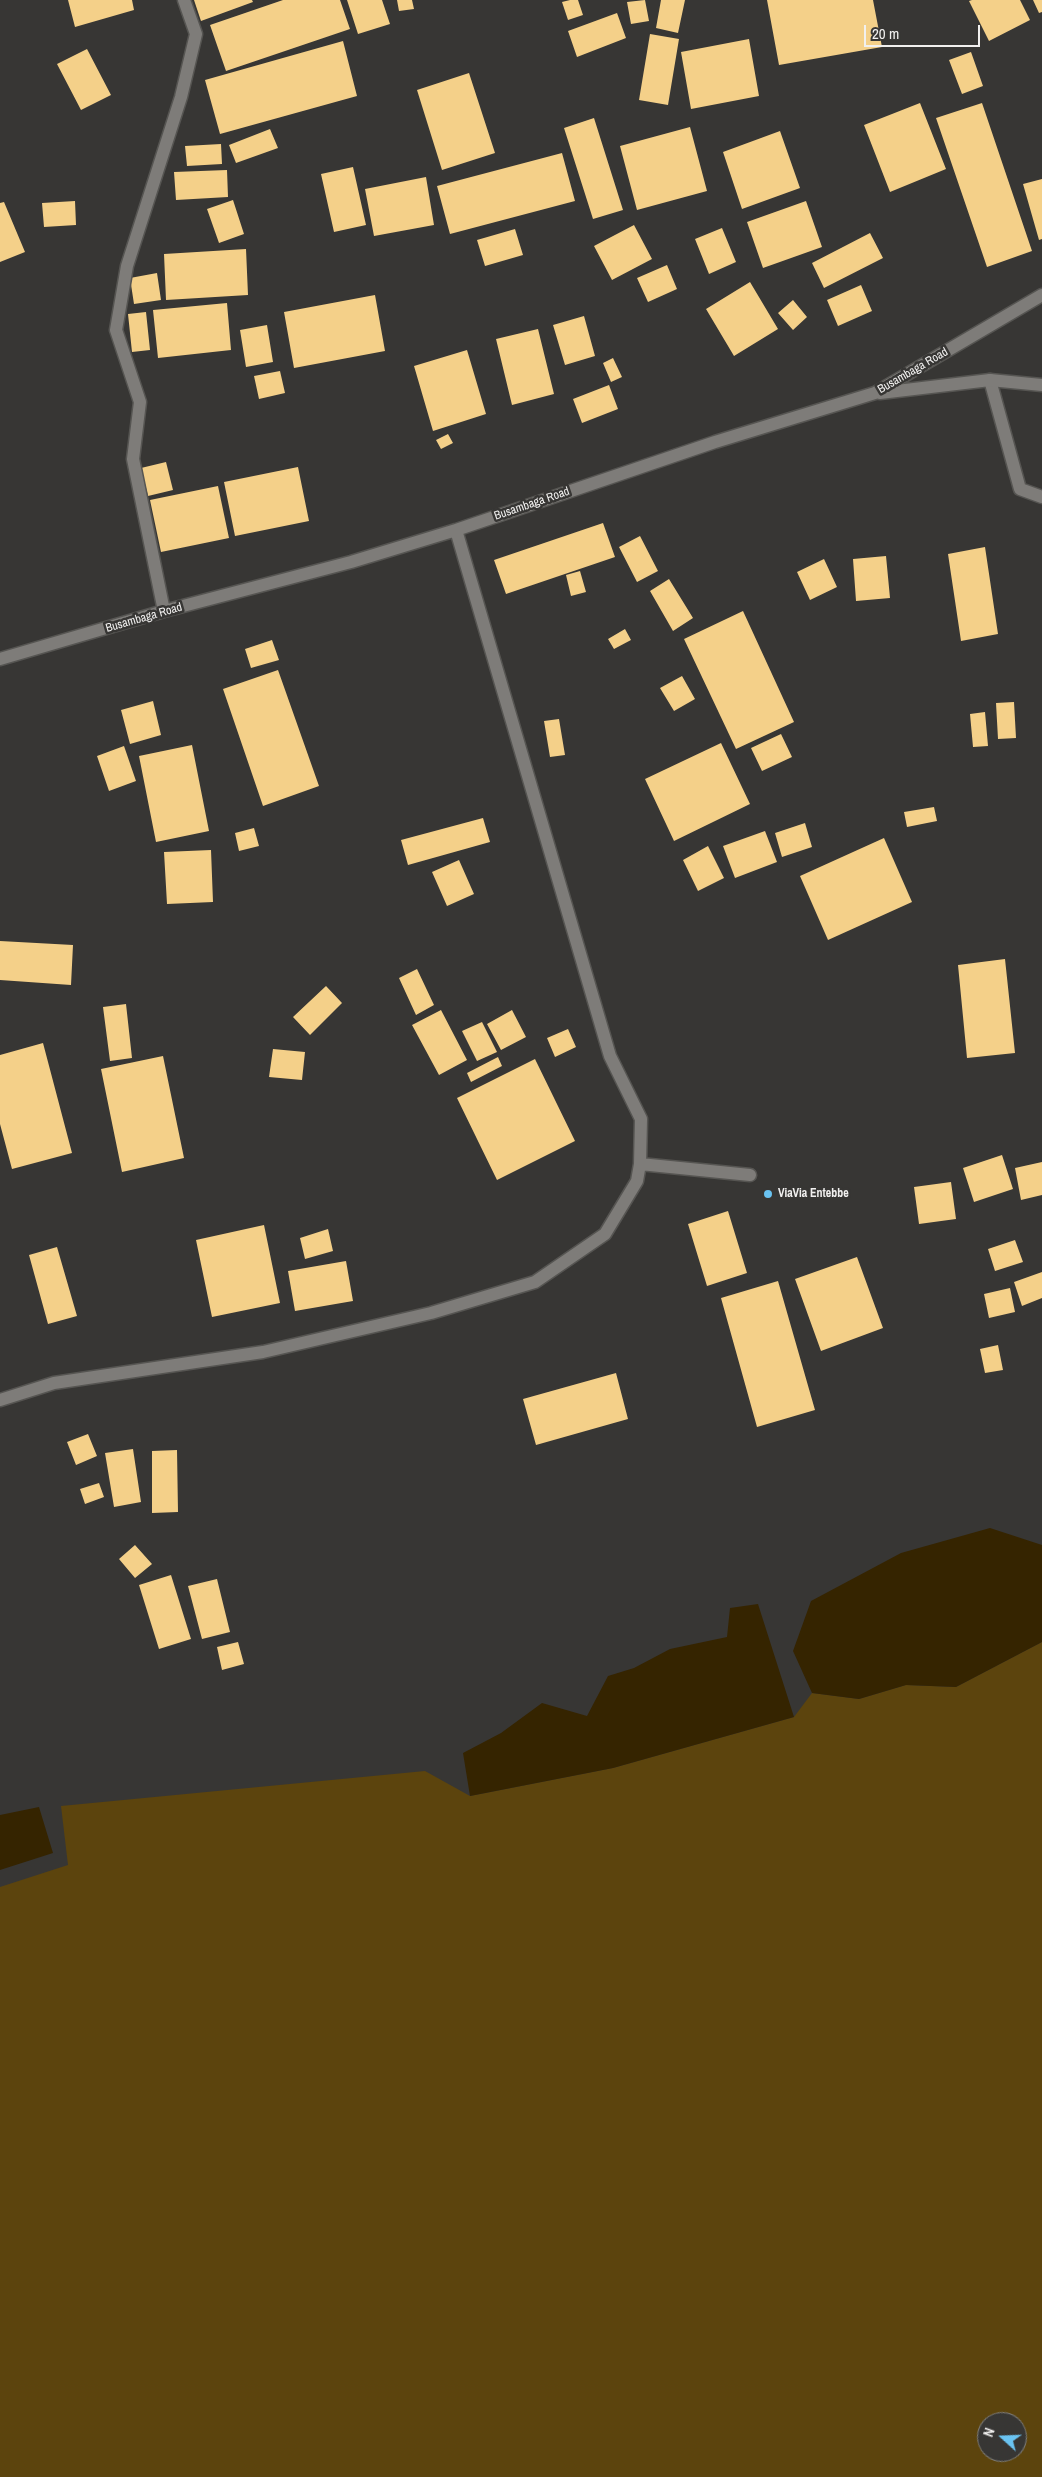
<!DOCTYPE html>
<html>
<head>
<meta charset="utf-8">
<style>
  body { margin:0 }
  #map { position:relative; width:1042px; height:2477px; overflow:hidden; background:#373634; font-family:"Archivo Narrow",sans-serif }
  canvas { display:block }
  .north { position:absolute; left:977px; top:2412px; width:50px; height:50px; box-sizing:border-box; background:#373634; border:1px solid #81807f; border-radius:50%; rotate:290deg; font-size:14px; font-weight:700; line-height:20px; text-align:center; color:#f1f0ef }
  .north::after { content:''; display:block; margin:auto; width:18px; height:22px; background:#6ac3f1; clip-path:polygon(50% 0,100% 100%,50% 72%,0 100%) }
  .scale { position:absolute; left:864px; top:25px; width:116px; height:22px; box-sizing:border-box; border:2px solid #f1f0ef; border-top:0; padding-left:6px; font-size:15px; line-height:18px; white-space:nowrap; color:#f1f0ef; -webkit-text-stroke:4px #373634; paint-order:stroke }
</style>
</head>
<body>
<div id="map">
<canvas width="1042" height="2477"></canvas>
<div class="north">N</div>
<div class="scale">20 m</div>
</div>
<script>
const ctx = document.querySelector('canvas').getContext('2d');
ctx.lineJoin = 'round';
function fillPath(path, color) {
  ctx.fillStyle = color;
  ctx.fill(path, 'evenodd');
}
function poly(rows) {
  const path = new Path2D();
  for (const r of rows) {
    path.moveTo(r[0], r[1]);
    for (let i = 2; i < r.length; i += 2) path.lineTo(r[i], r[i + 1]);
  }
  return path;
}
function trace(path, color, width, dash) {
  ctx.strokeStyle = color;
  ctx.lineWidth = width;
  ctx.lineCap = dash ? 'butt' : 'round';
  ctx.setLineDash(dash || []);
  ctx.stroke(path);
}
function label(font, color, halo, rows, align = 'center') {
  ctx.font = font + ' "Archivo Narrow",sans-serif';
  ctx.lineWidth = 5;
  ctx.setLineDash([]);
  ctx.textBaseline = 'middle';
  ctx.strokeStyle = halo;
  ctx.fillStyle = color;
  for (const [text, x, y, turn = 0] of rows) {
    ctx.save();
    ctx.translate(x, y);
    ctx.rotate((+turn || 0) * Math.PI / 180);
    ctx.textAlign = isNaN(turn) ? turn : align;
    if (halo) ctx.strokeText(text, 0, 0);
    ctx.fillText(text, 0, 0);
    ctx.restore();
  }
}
fillPath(poly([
  [1042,1642,1042,2477,0,2477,0,1887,68,1865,61,1806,425,1771,470,1796,613,1768,794,1717,812,1693,859,1699,906,1685,956,1687],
  [987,2422,1017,2422,1017,2452,987,2452]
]), '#5c440d');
fillPath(poly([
  [990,1528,1042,1545,1042,1642,956,1687,906,1685,859,1699,812,1693,793,1651,811,1601,901,1553],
  [758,1604,794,1717,613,1768,470,1796,463,1753,501,1733,542,1703,587,1716,608,1676,634,1668,670,1649,727,1637,730,1608],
  [39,1807,53,1853,0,1870,0,1815]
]), '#352400');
fillPath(poly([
  [68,0,132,0,134,10,75,27],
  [194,0,252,0,253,2,201,21],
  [283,0,340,0,350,29,226,71,210,25],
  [347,0,382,0,390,24,358,34],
  [397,0,412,0,414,9,399,11],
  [570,0,578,0,583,15,568,20,562,2],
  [645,0,649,21,631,24,627,2],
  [661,0,685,0,678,33,656,28],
  [767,0,873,0,882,47,779,65],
  [972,0,1020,0,1030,20,989,41,969,1],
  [1033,0,1042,0,1042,12,1039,13],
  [617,13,626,38,577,57,568,31],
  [650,34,679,39,668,105,639,100],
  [749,39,759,96,691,109,681,52],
  [343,41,357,96,220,134,205,80],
  [87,49,111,95,81,110,57,64],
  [971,52,983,86,962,94,949,60],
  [469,73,495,153,442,170,417,90],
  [920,103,946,169,890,192,864,125],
  [982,103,1032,251,987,267,936,118],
  [594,118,623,210,593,219,564,128],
  [690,127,707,191,637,210,620,146],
  [270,129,278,148,236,163,229,145],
  [780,131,800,188,742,209,723,152],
  [221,144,222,164,187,166,185,146],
  [562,153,575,201,450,234,437,186],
  [353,167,366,225,334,232,321,174],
  [227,170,228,197,176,200,174,172],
  [426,177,434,225,374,236,365,189],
  [1042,179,1042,239,1039,240,1023,184],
  [233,200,244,234,219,243,207,209],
  [75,201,76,225,44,227,42,203],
  [806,201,822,247,763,268,747,222],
  [4,202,25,252,0,262,0,203],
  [634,225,652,259,612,280,594,246],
  [722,228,736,262,709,274,695,239],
  [515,229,523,255,485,266,477,240],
  [870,233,883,258,824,288,812,263],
  [246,249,248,295,166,300,164,254],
  [667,265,677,289,648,302,637,278],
  [157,273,161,300,134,304,130,278],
  [750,282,778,329,734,356,706,309],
  [861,285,872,311,838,326,827,300],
  [375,295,385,351,294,368,284,312],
  [793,300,807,317,793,330,778,313],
  [227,303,231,350,158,358,153,310],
  [146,312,150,350,132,352,128,314],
  [584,316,595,356,565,365,553,325],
  [267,325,273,362,246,367,240,330],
  [538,329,554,394,512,405,496,339],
  [467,350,486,414,433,431,414,366],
  [613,358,622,377,611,382,603,363],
  [280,371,285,393,259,399,254,376],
  [609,385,618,409,582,423,573,399],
  [448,434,453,443,441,449,436,440],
  [166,462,173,490,148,496,141,468],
  [298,467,309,521,235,536,224,482],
  [218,486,229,538,161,552,150,500],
  [603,523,615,557,506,594,494,560],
  [640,536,658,571,637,582,619,547],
  [985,547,998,634,961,641,948,554],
  [886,556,890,598,856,601,853,559],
  [824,559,837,587,810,600,797,572],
  [580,571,586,592,571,596,566,575],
  [669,579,693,618,673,631,650,591],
  [743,611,794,722,736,749,684,639],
  [625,629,631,640,614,649,608,639],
  [272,640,279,660,251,668,245,649],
  [278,670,319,786,263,806,223,689],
  [682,676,695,699,674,711,660,688],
  [153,701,161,735,130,744,121,710],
  [1014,702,1016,738,998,739,996,703],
  [985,712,988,746,973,747,970,714],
  [559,719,565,755,550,757,544,721],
  [781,734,792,757,762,771,751,748],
  [721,743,750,804,674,841,645,779],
  [192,745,209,831,156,842,139,756],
  [124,746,136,781,109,791,97,756],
  [934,807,937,821,907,827,904,812],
  [483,818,490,842,408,865,401,840],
  [805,823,812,847,782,857,775,833],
  [254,828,259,846,239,851,235,833],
  [765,831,777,862,735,878,723,846],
  [884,838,912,902,828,940,800,876],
  [708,846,724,878,698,891,683,860],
  [211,850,213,902,167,904,164,852],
  [459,860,474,894,447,906,432,872],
  [0,941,73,945,71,985,0,980],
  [1005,959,1015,1053,967,1058,958,965],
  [417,969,434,1005,416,1015,399,978],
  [326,986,342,1003,310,1035,293,1017],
  [126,1004,132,1058,110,1061,103,1007],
  [441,1010,467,1060,439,1075,412,1025],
  [512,1010,526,1037,501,1050,487,1024],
  [482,1022,497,1052,477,1061,462,1031],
  [568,1029,576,1047,555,1057,547,1038],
  [43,1043,72,1153,12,1169,0,1124,0,1055],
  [273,1049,305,1052,302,1080,269,1077],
  [163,1056,184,1158,122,1172,101,1069],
  [498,1057,502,1066,471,1082,467,1073],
  [535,1059,575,1141,497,1180,457,1098],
  [1002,1155,1013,1189,974,1202,963,1168],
  [1042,1162,1042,1195,1021,1200,1015,1168],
  [951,1182,956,1219,919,1224,914,1187],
  [728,1211,747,1273,707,1286,688,1224],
  [264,1225,280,1303,212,1317,196,1240],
  [328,1229,333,1251,305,1259,300,1238],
  [1015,1240,1023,1262,995,1271,988,1249],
  [57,1247,77,1316,48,1324,29,1255],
  [857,1257,883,1328,821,1351,795,1279],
  [346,1261,353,1301,295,1311,288,1271],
  [1042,1272,1042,1298,1022,1306,1014,1282],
  [778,1281,815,1410,757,1427,721,1298],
  [1010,1288,1015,1312,989,1318,984,1294],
  [998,1345,1003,1370,985,1373,980,1349],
  [616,1373,628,1419,536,1445,523,1399],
  [88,1434,97,1456,76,1465,67,1442],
  [133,1449,141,1502,114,1507,105,1453],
  [177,1450,178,1512,152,1513,152,1451],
  [99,1483,104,1497,85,1504,80,1489],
  [135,1545,152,1564,135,1578,119,1559],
  [171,1575,191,1639,159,1649,139,1585],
  [217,1579,230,1632,202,1639,188,1586],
  [238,1642,244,1664,222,1670,217,1647]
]), '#f4d089');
const lane = poly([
  [990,380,1020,489,1042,497]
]);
const street = poly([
  [880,393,990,380,1042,385],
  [164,611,133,459,140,402,116,330,127,266,181,97,196,34,184,0],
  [0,659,164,611,351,562,456,530,715,442,875,393,1042,295],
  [640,1164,750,1175],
  [0,1400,54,1383,263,1352,431,1313,535,1282,605,1234,637,1181,640,1164,641,1119,610,1056,456,530]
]);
trace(lane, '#565552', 15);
trace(street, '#565552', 15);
trace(lane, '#7e7c79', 12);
trace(street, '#7e7c79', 12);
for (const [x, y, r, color] of [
  [768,1194,5,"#6ac3f1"]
]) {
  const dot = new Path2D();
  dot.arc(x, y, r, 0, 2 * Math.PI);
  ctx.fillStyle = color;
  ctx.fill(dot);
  trace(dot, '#373634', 2);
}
label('12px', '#f1f0ef', '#373634', [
  ["Busambaga Road",913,371,-30],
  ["Busambaga Road",532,504,-19],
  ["Busambaga Road",144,618,-16]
]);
label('bold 12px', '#f1f0ef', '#373634', [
  ["ViaVia Entebbe",778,1194]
], 'left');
</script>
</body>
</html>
